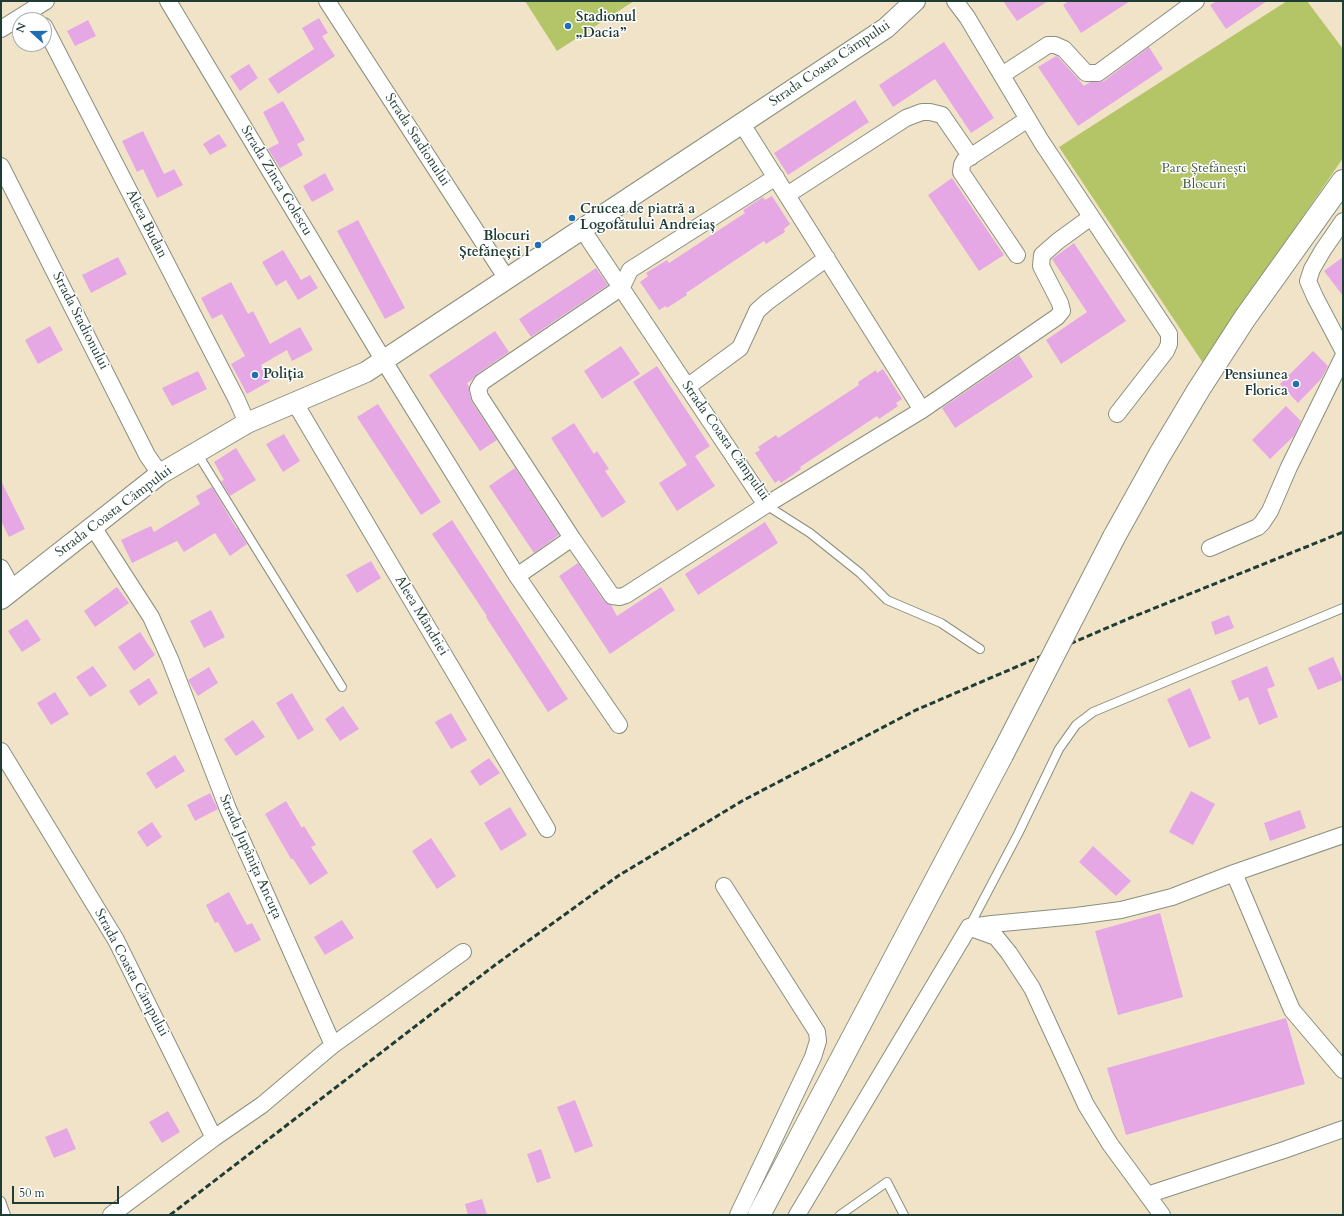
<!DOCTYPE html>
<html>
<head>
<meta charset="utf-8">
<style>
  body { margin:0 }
  #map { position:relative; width:1344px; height:1216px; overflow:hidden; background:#f1e3c8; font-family:Cardo,serif }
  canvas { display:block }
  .frame { position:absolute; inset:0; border:2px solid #1f3d34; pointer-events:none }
  .north { position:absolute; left:12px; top:12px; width:40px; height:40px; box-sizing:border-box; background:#fff; border:1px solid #a5b1ae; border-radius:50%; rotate:291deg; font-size:11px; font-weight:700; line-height:16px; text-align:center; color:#1f3d34 }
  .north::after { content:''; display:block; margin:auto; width:14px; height:18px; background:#1f6fb2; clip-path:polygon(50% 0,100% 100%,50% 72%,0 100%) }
  .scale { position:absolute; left:12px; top:1186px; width:107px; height:18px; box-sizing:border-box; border:2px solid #1f3d34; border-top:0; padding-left:5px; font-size:12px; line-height:14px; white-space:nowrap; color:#1f3d34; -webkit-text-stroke:3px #fff; paint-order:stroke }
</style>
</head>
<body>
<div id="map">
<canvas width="1344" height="1216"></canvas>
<div class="frame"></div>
<div class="north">N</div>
<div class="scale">50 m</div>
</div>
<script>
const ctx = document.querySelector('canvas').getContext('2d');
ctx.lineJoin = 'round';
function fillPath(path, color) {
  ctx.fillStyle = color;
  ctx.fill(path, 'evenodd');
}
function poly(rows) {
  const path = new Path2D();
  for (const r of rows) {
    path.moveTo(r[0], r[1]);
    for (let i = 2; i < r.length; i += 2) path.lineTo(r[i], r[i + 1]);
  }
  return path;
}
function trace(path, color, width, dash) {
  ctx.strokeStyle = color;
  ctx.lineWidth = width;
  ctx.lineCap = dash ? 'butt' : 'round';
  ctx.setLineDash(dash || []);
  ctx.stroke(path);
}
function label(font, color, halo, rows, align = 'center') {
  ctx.font = font + ' Cardo,serif';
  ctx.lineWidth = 3;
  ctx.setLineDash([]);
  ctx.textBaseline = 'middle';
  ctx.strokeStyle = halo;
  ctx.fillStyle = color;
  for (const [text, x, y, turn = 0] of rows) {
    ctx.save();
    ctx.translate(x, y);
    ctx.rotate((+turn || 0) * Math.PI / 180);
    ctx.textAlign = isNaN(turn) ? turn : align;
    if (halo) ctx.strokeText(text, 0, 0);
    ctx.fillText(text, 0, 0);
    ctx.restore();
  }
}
fillPath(poly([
  [525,1,634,1,557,51],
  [1287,1,1307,1,1343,49,1343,158,1203,363,1059,147]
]), '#b4c568');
fillPath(poly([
  [1003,1,1048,1,1017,21],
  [1069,1,1130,1,1081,33,1063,5],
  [1217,1,1267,1,1226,29,1210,5],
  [319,18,328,33,322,36,335,56,278,94,268,79,314,49,302,28],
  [88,20,96,36,75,46,67,31],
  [944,42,994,118,971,133,935,79,893,107,879,85],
  [1149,47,1163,69,1078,126,1038,67,1056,56,1058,57,1079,80,1084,86,1090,82,1098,82,1104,81],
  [249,64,258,78,240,91,230,76],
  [855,100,869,122,788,175,774,153],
  [283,101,305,140,297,144,303,155,280,168,268,149,279,143,263,112],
  [143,131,164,174,174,169,183,185,157,198,143,169,137,172,122,141],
  [219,134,227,146,210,155,203,144],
  [325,173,334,190,312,202,303,186],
  [952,178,1004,255,979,271,928,195],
  [772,196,790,224,784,229,785,232,766,244,764,241,686,293,687,295,667,308,666,306,659,310,640,282,648,276,646,273,667,260,669,263,745,213,743,210,763,197,765,200],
  [358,220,405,308,385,319,337,231],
  [1074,243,1126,321,1061,364,1046,340,1087,312,1052,259],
  [283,250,301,280,310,275,318,288,298,300,286,280,276,286,262,262],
  [118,257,127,274,91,293,82,275],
  [1343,257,1343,296,1324,271],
  [596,268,608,285,531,337,519,319],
  [231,282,248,314,253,311,270,344,300,327,313,350,292,361,287,350,261,365,270,381,247,394,231,364,245,356,222,314,212,319,201,298],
  [50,326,63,350,38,364,25,340],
  [495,331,509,352,477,374,472,380,467,383,469,387,469,391,472,402,497,440,480,451,429,375],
  [621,346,640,374,602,399,584,371],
  [1313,351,1328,366,1321,379,1298,403,1280,384],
  [1019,355,1033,377,955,428,942,408],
  [657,366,710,446,695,456,715,486,677,511,659,483,687,465,633,382],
  [883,369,902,399,896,403,898,406,879,419,877,416,800,467,801,469,781,483,779,480,775,483,755,453,760,450,758,447,776,435,778,438,859,385,858,382,876,370,877,373],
  [198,371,207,389,172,406,162,388],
  [378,404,441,502,421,515,357,417],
  [1286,406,1301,421,1294,436,1270,459,1252,440],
  [574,423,594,454,597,451,609,469,605,471,626,502,602,518,551,438],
  [284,434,300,461,283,472,266,444],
  [236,448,256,480,230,496,221,481,224,480,214,462],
  [515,468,559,535,534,553,489,486],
  [1,481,25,529,9,537,1,521],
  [212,487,236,528,237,528,247,544,230,556,215,533,184,552,177,541,132,563,121,540,151,526,154,532,200,504,196,496],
  [452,520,568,699,548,712,486,617,487,616,432,534],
  [765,522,778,543,698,595,685,574],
  [371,561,381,578,357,593,346,575],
  [578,563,604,601,611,605,617,616,661,587,675,610,610,654,559,576],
  [117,587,129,603,95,627,84,611],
  [211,610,225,637,204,648,190,621],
  [1229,615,1234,628,1215,635,1211,622],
  [27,619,41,640,22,652,8,631],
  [140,632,155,655,134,671,118,647],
  [1333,657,1343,680,1318,690,1308,668],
  [93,666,107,686,90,697,76,677],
  [1267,666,1275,686,1267,689,1278,717,1259,725,1248,697,1239,701,1231,681],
  [209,667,218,683,198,696,188,680],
  [149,678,158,693,139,706,129,691],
  [1190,688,1211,738,1189,748,1167,699],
  [55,692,69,714,51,725,37,703],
  [292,693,314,730,298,740,276,703],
  [343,706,359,729,340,741,325,719],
  [451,713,467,740,451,749,435,722],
  [253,720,265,737,236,756,224,739],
  [175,755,185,771,156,789,146,773],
  [489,758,500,773,480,786,470,771],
  [1191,791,1215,804,1193,845,1169,832],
  [210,793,218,809,195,821,187,805],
  [286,801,302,828,304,826,316,845,311,847,328,873,310,885,293,859,291,859,265,814],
  [510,807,527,835,501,851,484,823],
  [1300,810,1306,828,1270,841,1264,823],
  [152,822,162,837,147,847,137,832],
  [431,838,456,876,437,889,412,851],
  [1093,846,1131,881,1116,896,1079,862],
  [229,892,247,925,252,923,261,940,235,953,218,922,215,923,206,905],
  [1160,913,1183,997,1118,1015,1095,931],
  [342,920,354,938,325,955,314,937],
  [1286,1018,1305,1084,1126,1135,1107,1068],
  [575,1100,593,1146,575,1153,557,1107],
  [168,1111,180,1132,162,1143,149,1122],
  [67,1128,76,1149,54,1158,45,1137],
  [541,1149,551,1178,537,1183,527,1154],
  [482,1199,487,1215,468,1215,465,1204]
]), '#e6a8e4');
const service = poly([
  [197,453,342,687],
  [766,505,810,533,860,573,887,600,941,623,980,649],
  [969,927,1018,834,1059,749,1076,725,1093,712,1343,608],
  [1,1201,6,1215],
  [840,1215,887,1182,904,1215]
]);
const minor = poly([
  [168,1,384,361,517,576,619,725],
  [327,1,507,279],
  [955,1,967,17,1041,141,1169,334,1169,344,1166,351,1117,414],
  [44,26,237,400,247,423],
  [1,29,46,1],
  [1002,75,1048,45,1055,45,1064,49,1086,73,1098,73,1196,1],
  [742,124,922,410],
  [1,166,147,455,160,474],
  [787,195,906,118,922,112,930,112,942,115,971,157],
  [1343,221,1323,250,1312,269,1308,281,1315,297,1343,350],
  [582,229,766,505],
  [1017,255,961,172,962,165,964,161,1028,119],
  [687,387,740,348,757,311,767,302,827,258],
  [295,403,547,829],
  [93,527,151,617,170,659,228,809,333,1045,463,952],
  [572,538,612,596,620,597,626,595,766,505,922,410,1057,317,1062,311,1060,303,1041,266,1042,255,1058,241,1091,217],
  [1210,548,1258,527,1262,523,1270,511,1289,467,1343,357],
  [1,568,13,590],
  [517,576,572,538,480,397,478,389,482,382,622,287,630,270,776,177],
  [1,751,116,940,214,1138],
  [1234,873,1292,1010,1343,1070],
  [724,886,817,1032,818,1041,813,1057,738,1215],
  [971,928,996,937,1009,953,1032,988,1086,1105,1110,1144,1162,1215],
  [1147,1195,1284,1150,1343,1129],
  [111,1215,214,1138,262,1105,333,1045],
  [797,1215,969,927,992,924,1076,916,1121,910,1172,897,1234,873,1343,835]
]);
const tertiary = poly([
  [1,599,160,474,247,423,366,372,886,28,915,1]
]);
const primary = poly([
  [1114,537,1159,456,1199,389,1245,318,1343,181],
  [759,1215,1002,755]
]);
trace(service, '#88907e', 10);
trace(minor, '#88907e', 18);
trace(tertiary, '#88907e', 22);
trace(primary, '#88907e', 24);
trace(service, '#fff', 8);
trace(minor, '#fff', 16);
trace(tertiary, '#fff', 20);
trace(primary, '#fff', 22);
trace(poly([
  [170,1215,495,965,618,876,742,801,916,710,1130,618,1343,532]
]), '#1f3d34', 3, [6, 3]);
const primaryBridge = poly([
  [1002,755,1114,537]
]);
trace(primaryBridge, '#88907e', 24, []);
trace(primaryBridge, '#fff', 22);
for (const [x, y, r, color] of [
  [568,26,4,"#1f6fb2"],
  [572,218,4,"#1f6fb2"],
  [538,245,4,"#1f6fb2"],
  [255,375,4,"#1f6fb2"],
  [1296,384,4,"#1f6fb2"]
]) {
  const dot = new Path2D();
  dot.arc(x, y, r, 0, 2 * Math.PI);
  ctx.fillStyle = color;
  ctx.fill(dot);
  trace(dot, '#fff', 1.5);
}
label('bold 14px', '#1f3d34', '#fff', [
  ["Stadionul",576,18],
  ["„Dacia”",576,34],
  ["Crucea de piatră a",580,210],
  ["Logofătului Andreiaș",580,226],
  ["Blocuri",530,237,"right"],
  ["Ștefănești I",530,253,"right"],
  ["Poliția",263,375],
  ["Pensiunea",1288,376,"right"],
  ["Florica",1288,392,"right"]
], 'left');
label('14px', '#1f3d34', '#fff', [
  ["Strada Coasta Câmpului",830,64,-34],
  ["Strada Stadionului",417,140,57],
  ["Strada Zinca Golescu",276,181,59],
  ["Aleea Budan",146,224,63],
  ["Strada Stadionului",80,321,63],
  ["Strada Coasta Câmpului",725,441,55],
  ["Strada Coasta Câmpului",114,512,-37],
  ["Aleea Mândriei",421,616,59],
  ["Strada Jupânița Ancuța",250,857,66],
  ["Strada Coasta Câmpului",131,973,62]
]);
label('14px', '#445f41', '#fff', [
  ["Parc Ștefănești",1204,169],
  ["Blocuri",1204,185]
]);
</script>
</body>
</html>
